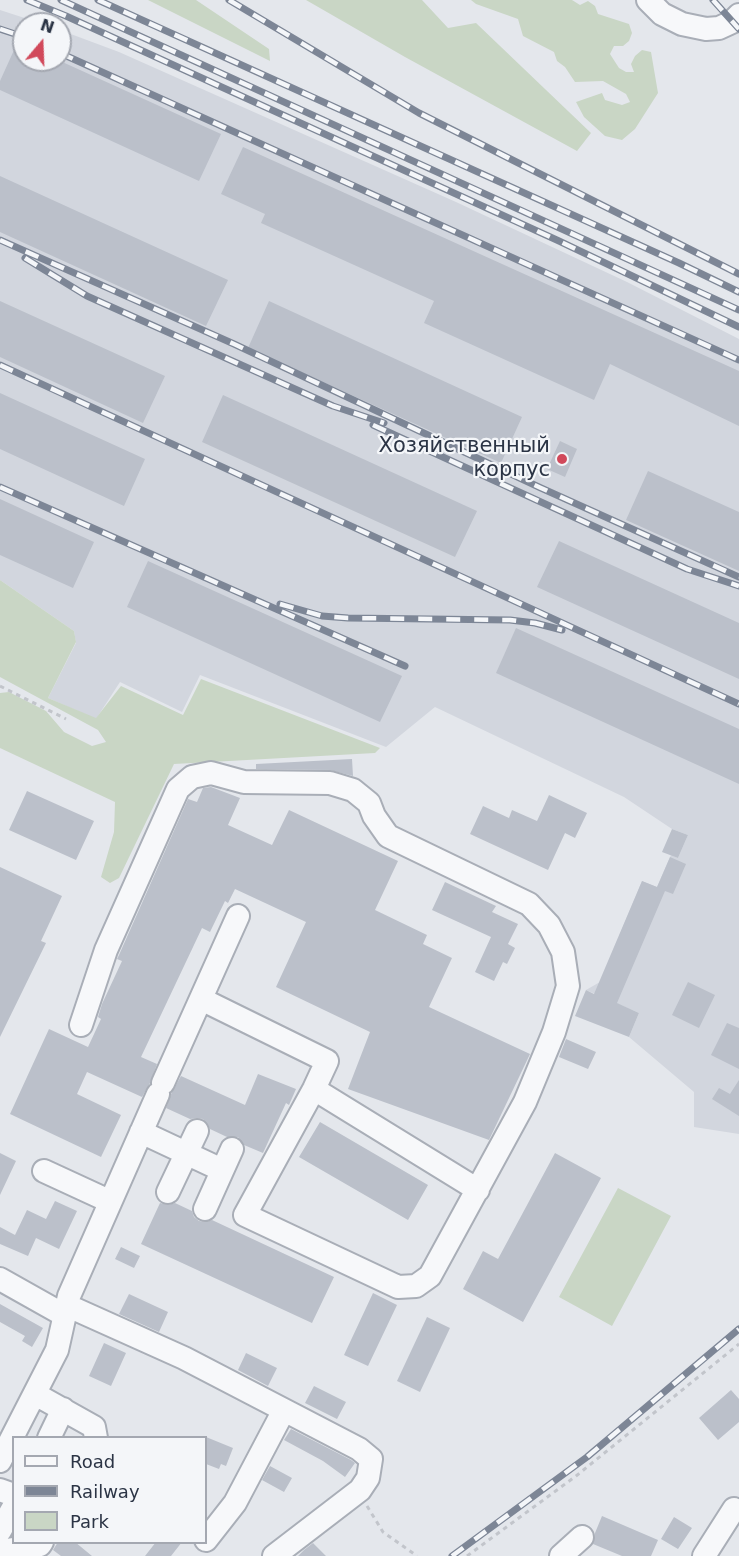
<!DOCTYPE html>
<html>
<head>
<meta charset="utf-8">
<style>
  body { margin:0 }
  #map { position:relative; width:739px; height:1556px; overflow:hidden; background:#e4e7ec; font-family:"DejaVu Sans",sans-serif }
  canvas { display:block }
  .legend { position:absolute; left:12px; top:1436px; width:195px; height:108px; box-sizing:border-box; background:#f4f6f9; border:2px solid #a4a8b1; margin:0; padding:8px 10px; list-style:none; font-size:18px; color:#2b3445 }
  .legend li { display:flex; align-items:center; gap:12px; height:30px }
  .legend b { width:30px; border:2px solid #a4a8b1 }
  .north { position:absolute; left:12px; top:12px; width:60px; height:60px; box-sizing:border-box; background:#f4f6f9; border:2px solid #a4a8b1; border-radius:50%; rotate:19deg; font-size:16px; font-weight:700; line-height:24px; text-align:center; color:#2b3445 }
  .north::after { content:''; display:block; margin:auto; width:21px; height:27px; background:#d1495b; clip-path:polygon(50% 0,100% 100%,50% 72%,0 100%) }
</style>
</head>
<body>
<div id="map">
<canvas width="739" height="1556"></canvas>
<ul class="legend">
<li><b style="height:8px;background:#f7f8fa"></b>Road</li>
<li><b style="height:8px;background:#7d8696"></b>Railway</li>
<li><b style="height:16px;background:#c9d6c5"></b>Park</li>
</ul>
<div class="north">N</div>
</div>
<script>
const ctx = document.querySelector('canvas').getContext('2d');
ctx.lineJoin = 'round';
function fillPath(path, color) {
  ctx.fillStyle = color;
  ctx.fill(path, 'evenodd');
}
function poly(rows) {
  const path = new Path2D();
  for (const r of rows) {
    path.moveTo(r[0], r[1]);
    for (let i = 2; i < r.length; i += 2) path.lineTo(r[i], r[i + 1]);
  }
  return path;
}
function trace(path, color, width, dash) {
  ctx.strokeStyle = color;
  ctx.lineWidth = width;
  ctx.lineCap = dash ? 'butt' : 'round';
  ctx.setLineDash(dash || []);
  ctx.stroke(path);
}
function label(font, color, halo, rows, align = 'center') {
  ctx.font = font + ' "DejaVu Sans",sans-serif';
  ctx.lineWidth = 4.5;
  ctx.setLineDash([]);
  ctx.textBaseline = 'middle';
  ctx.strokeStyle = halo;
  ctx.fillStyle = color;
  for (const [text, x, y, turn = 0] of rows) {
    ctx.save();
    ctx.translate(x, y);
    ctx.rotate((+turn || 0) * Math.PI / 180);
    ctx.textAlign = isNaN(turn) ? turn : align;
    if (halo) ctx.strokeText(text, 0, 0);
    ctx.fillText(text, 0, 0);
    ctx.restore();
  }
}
fillPath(poly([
  [0,10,43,24,24,24,24,60,60,60,60,30,119,52,456,202,627,282,739,339,739,1134,694,1127,694,1092,629,1037,639,1013,586,990,600,982,642,881,657,887,671,855,678,858,688,835,672,829,624,797,435,707,386,747,200,675,182,712,120,682,96,719,48,698,76,643,74,631,0,580]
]), '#d2d6de');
fillPath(poly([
  [148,0,196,0,269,49,270,61],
  [306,0,422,0,448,28,476,23,591,133,577,151,405,57],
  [471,0,572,0,580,5,588,1,595,6,598,14,629,24,632,33,629,41,623,46,614,46,610,54,619,68,626,72,634,72,631,64,635,56,642,50,651,52,658,93,635,129,622,140,605,136,584,117,576,102,602,93,605,100,622,105,630,102,626,94,603,81,575,82,565,67,557,61,554,52,523,36,518,19,476,4],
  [0,580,74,631,76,642,48,698,96,718,121,686,183,715,201,679,380,748,375,753,174,764,119,878,110,883,101,877,114,832,115,802,0,748,0,693,9,692,46,711,64,732,92,746,106,742,98,730,0,677],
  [618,1188,671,1216,612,1326,559,1297]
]), '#c9d6c5');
fillPath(poly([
  [24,28,24,60,58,60,221,134,199,181,0,90,0,81],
  [243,147,739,371,739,426,610,364,594,400,424,323,434,301,261,223,265,214,221,194],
  [0,176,228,280,206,326,0,232],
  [0,301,165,376,143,423,0,357],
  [269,301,522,417,501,463,248,348],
  [0,393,145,459,124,506,0,449],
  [223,395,477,511,455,557,202,442],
  [560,441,577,449,565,477,547,469],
  [648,471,739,512,739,571,626,520],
  [0,499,94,542,73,588,0,555],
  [559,541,739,623,739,679,537,587],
  [148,561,402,676,380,722,127,607],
  [516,628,739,729,739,784,496,673],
  [352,759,353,776,330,770,256,769,256,764],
  [211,787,240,798,228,825,272,845,289,810,398,861,375,910,427,935,423,944,452,958,429,1007,530,1054,489,1140,348,1089,370,1032,276,987,306,922,235,889,228,903,225,901,210,932,202,928,141,1057,157,1064,150,1083,142,1097,87,1072,77,1094,121,1115,101,1157,10,1114,49,1029,88,1047,101,1019,98,1017,102,1004,122,961,117,959,119,955,188,799,197,802,203,788],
  [27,791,94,821,76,860,9,830],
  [549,795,587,813,575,838,565,833,548,870,470,834,483,806,509,818,512,810,537,821],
  [672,829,688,835,678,858,662,852],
  [670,857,686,864,673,894,665,891,617,1003,639,1013,629,1037,575,1016,586,990,594,994,642,881,657,887],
  [0,867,62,896,41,941,46,943,0,1037],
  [445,882,496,906,492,912,518,924,508,944,515,948,507,964,503,962,494,981,475,972,491,937,432,910],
  [688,982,715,995,699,1028,672,1015],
  [727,1023,739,1028,739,1069,711,1055],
  [566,1039,596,1052,588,1069,559,1057],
  [258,1074,296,1089,289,1105,286,1103,263,1153,244,1145,238,1137,227,1137,210,1129,203,1119,197,1118,190,1119,166,1108,171,1094,181,1076,245,1105],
  [739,1080,739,1116,712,1099,719,1088,730,1094],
  [320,1122,428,1185,408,1220,299,1157],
  [0,1153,16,1161,0,1195],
  [555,1153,601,1178,523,1322,463,1289,483,1251,498,1259],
  [55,1201,77,1211,59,1249,36,1238,28,1256,0,1244,0,1227,15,1235,27,1210,46,1219],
  [160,1203,168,1205,175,1203,192,1211,194,1217,199,1221,206,1222,212,1220,334,1277,312,1323,141,1244],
  [121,1247,140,1256,134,1268,115,1259],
  [373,1293,397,1305,368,1366,344,1355],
  [129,1294,168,1312,159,1332,119,1314],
  [0,1304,43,1328,32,1347,22,1341,25,1336,0,1322],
  [427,1317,450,1328,420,1392,397,1381],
  [104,1343,126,1353,111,1386,89,1376],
  [246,1353,277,1368,268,1386,238,1370],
  [314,1386,346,1402,337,1419,305,1403],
  [731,1390,739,1399,739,1422,718,1440,699,1418],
  [291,1429,351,1460,355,1463,345,1477,323,1461,284,1440],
  [206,1437,233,1448,226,1466,221,1464,219,1469,206,1464],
  [270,1466,292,1478,284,1492,262,1480],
  [602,1516,658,1540,651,1556,622,1556,593,1544,595,1533],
  [674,1517,692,1528,678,1549,661,1539],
  [58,1542,75,1542,92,1556,61,1556,53,1550],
  [156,1542,182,1542,171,1556,145,1556],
  [313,1543,326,1556,298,1556,304,1550]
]), '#bbc0ca');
const minor = poly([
  [648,0,662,14,682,24,706,29,719,28,732,22,739,15],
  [81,1025,106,950,178,789,192,777,211,773,244,782,330,783,353,790,369,803,374,816,388,836,529,904,549,925,563,952,568,986,554,1032,525,1102,430,1276,416,1286,398,1287,245,1215,314,1089,327,1061,201,999],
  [163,1083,238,916],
  [314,1089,478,1190],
  [141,1132,222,1170],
  [44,1171,109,1201],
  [168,1192,197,1131],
  [205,1209,232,1149],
  [0,1279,64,1315],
  [66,1305,184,1358,359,1449,371,1459,368,1478,360,1490,274,1556],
  [35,1394,94,1427,96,1438],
  [49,1438,63,1409],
  [0,1461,57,1350,69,1296,158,1094],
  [0,1490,14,1495],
  [0,1531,14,1506],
  [206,1540,235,1503,284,1410],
  [0,1551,40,1545,42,1542],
  [561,1556,582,1537],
  [704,1556,734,1509]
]);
trace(minor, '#a9aeb7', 26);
trace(poly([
  [0,686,66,719],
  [367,1506,383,1532,417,1556],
  [467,1556,576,1476,739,1344]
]), '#c2c5cb', 3, [4.5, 4.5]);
trace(minor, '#f7f8fa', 22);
const rail = poly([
  [27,0,66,16,559,241,739,327],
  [61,0,739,310],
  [98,0,679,263,739,292],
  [229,0,419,113,739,274],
  [713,0,739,29],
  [0,29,24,37],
  [60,53,739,360],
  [0,240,234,344,541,488,739,577],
  [25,258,87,296,333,406,384,423],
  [0,365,739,704],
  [373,425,687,569,739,586],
  [0,487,405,666],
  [280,604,322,616,348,618,510,620,535,623,562,630],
  [452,1556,587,1457,739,1329]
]);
trace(rail, '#7d8696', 7);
trace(rail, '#f4f6f9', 4.5, [14]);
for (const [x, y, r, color] of [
  [562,459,6,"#d1495b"]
]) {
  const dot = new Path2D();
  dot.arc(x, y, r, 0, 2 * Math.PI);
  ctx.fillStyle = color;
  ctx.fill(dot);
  trace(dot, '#f4f6f9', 2);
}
label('21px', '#2b3445', '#f4f6f9', [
  ["Хозяйственный",550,447],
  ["корпус",550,471]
], 'right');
</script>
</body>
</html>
